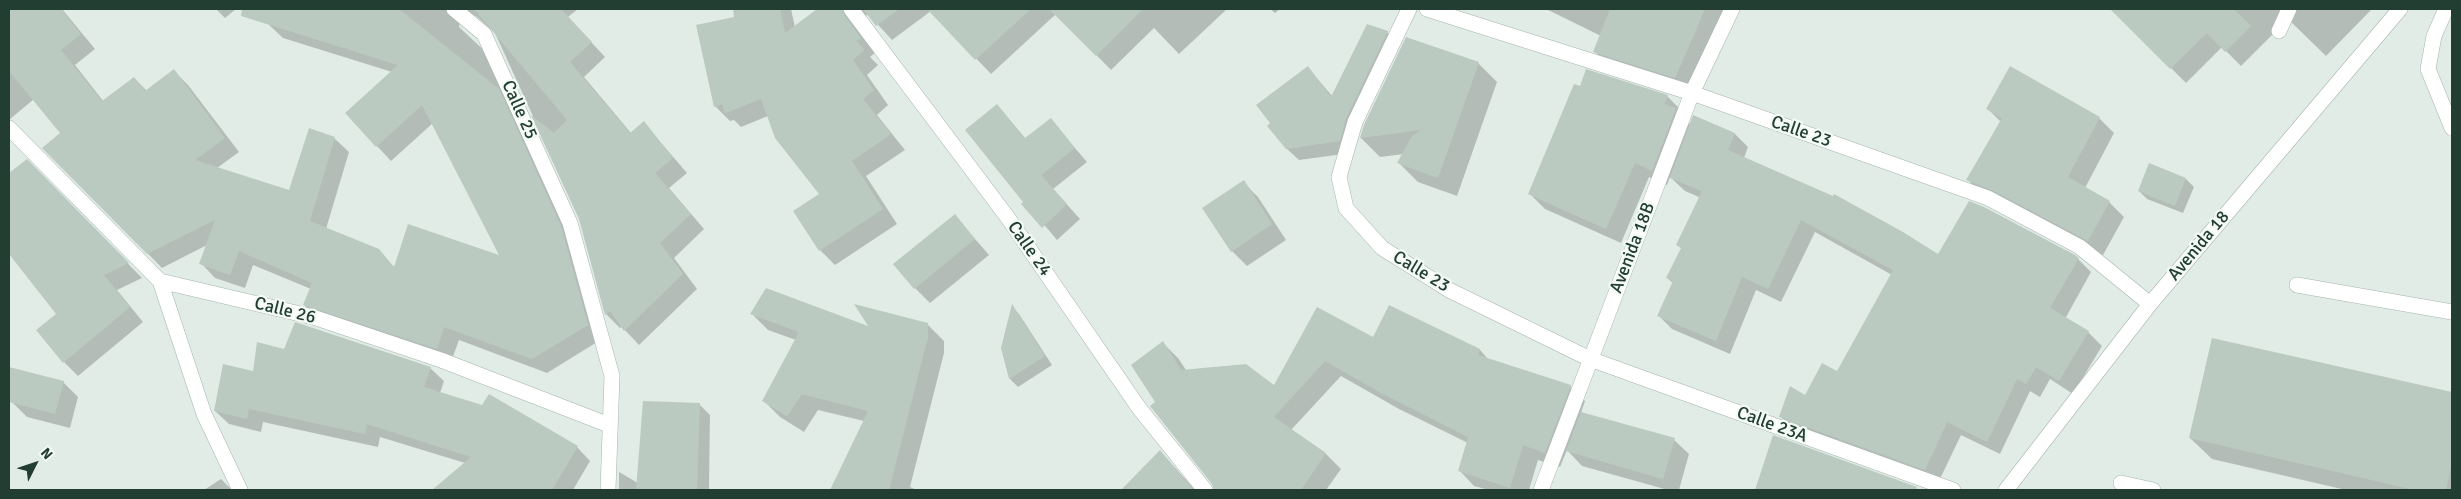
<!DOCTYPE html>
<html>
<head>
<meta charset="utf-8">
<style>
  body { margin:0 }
  #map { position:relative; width:2461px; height:499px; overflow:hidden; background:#e2ece6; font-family:Signika,sans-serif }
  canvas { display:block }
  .frame { position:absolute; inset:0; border:10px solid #223d31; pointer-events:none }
  .north { position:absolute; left:10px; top:439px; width:50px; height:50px; -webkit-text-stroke:4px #f3f9f5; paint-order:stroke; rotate:49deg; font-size:14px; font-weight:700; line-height:20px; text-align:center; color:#223d31 }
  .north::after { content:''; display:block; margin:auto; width:18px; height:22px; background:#223d31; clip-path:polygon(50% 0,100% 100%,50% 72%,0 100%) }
</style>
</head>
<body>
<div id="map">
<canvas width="2461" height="499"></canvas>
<div class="frame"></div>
<div class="north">N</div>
</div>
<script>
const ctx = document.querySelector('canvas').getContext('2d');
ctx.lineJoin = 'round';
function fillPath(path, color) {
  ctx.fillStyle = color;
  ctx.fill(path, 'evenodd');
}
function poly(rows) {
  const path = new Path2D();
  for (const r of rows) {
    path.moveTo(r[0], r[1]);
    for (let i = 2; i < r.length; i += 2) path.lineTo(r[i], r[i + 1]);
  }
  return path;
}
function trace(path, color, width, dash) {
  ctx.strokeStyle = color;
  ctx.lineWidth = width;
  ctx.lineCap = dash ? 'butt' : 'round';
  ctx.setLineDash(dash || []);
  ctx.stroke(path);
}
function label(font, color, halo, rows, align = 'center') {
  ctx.font = font + ' Signika,sans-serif';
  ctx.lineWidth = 4.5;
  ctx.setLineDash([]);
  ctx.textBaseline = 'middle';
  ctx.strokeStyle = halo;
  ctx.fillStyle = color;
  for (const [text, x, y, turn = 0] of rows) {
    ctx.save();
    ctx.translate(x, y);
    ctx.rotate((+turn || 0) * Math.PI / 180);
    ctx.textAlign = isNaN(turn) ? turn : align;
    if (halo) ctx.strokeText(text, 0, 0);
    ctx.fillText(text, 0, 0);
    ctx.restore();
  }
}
fillPath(poly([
  [9,9,62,9,95,49,75,65,104,102,134,78,147,91,174,71,188,85,239,152,217,168,289,191,334,138,349,152,326,229,378,250,395,268,501,258,433,123,391,161,346,113,392,72,283,38,268,24,265,10,262,9,578,9,568,17,605,57,584,77,631,133,644,123,687,173,669,188,704,229,674,258,697,289,639,345,622,327,620,328,606,314,580,219,495,33,476,16,466,14,460,18,459,27,490,56,575,242,602,339,547,373,459,340,451,362,318,319,304,305,311,289,253,265,245,288,215,278,201,263,207,245,162,268,44,148,62,134,34,99,9,120],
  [216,9,236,9,225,18],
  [734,9,791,9,795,27,819,9,1227,9,1179,54,1154,28,1111,70,1056,14,991,74,931,11,892,40,869,15,860,16,875,53,870,57,878,65,867,75,888,105,877,115,905,150,866,176,897,224,835,265,820,250,821,195,768,116,741,127,734,120,730,121,715,106,736,18],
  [1270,9,1280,9,1275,13],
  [1546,9,1725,9,1690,92,1610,66,1595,52,1601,36],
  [2140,9,2372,9,2326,56,2288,19,2241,66,2222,47,2186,83,2126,23],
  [1387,32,1399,44,1358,130,1351,153,1299,160,1286,148,1308,68,1333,97],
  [1478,63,1497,82,1457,196,1418,182,1399,163,1404,154,1380,157,1361,138,1365,126],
  [1581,88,1667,96,1682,111,1681,115,1691,125,1694,117,1735,134,1748,147,1744,158,1939,256,2078,259,2091,272,2065,319,2088,332,2102,346,2073,394,2050,379,2040,397,2030,391,2000,454,1961,435,1938,483,1794,431,1781,417,1837,373,1892,275,1815,232,1781,302,1756,290,1730,354,1672,329,1659,316,1673,283,1667,278,1682,249,1701,198,1685,191,1670,177,1667,185,1649,177,1621,243,1545,209,1530,194],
  [997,106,1026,139,1050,119,1087,162,1053,189,1080,219,1057,240,1025,202],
  [1987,108,2099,118,2114,133,2085,188,2109,202,2124,217,2103,255,2008,204,1983,195,1968,180,2001,122],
  [27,161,142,278,117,290,143,322,78,376,64,362,58,314,9,252,9,170,11,173],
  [2150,165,2186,179,2194,187,2183,213,2147,199,2139,191],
  [1243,182,1258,197,1286,240,1247,266,1232,251],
  [955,216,989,255,930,303,915,288],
  [1389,306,1480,350,1489,360,1570,386,1585,401,1581,413,1674,440,1689,454,1679,490,1668,490,1582,466,1567,450,1560,467,1538,460,1529,490,1489,490,1474,486,1459,470,1468,443,1399,409,1341,376,1291,430,1326,454,1341,469,1326,490,1214,490,1214,484,1157,402,1163,343,1178,358,1186,370,1275,387,1318,309,1374,339],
  [1012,307,1019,314,1052,365,1018,387,1010,379,1003,348],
  [752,314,871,328,927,324,944,341,944,353,910,487,917,490,832,490,864,421,818,410,804,432,780,417,764,401,796,340,768,330],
  [2212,339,2452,393,2452,490,2346,490,2212,459,2190,438],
  [285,350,430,368,444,381,440,393,577,447,590,461,573,490,434,490,465,463,380,437,378,447,263,422,261,432,229,424,215,411,254,373],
  [63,382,78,397,70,428,27,417,12,402],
  [699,404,710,415,709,490,619,490,619,472,638,483],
  [1774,437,1916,488,1918,490,1757,490],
  [1160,451,1195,490,1123,490],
  [221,479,232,490,204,490]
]), '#0003');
fillPath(poly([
  [9,9,61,9,81,34,61,50,102,101,134,77,145,91,174,69,225,138,195,160,289,190,309,128,335,137,310,221,379,249,394,267,408,224,499,255,422,105,376,147,345,113,398,65,241,16,242,9,399,9,499,89,561,226,588,325,532,359,444,327,437,349,303,305,312,283,239,251,230,275,199,264,215,220,147,254,42,148,60,133,9,71],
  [474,9,561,9,592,42,570,62,630,133,644,121,673,158,655,173,691,214,660,243,683,274,624,331,610,311,605,315,579,219,531,115,554,133,567,120],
  [733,9,780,9,785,33,817,9,842,9,844,15,861,38,857,41,864,50,853,60,874,90,863,99,891,134,852,161,883,209,819,251,793,211,819,194,775,138,761,99,725,113,722,104,714,107,696,25,734,17],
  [863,9,899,9,876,26],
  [927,9,1031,9,975,60],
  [1049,9,1143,9,1096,56],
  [1610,9,1705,9,1675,78,1593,52],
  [2110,9,2234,9,2251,26,2225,52,2207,33,2170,69],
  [1367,24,1388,31,1346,118,1340,141,1286,149,1267,126,1270,123,1256,105,1308,66,1331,97],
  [1406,37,1479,62,1438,178,1397,163,1412,136,1421,130,1360,138,1364,125],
  [2010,66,2100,117,2068,177,2110,201,2088,241,1992,190,1966,180,2002,118,1986,109],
  [1586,69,1668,95,1664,104,1676,108,1652,171,1635,163,1606,229,1528,194,1574,84,1580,86],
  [997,104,1025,138,1051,118,1075,148,1041,175,1067,204,1042,228,1021,204,1023,202,965,130],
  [1693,115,1735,133,1728,150,1833,196,1834,194,1903,232,1938,254,1969,201,1984,207,2075,255,2079,258,2050,308,2089,331,2059,381,2036,367,2026,384,2017,379,1987,442,1947,422,1925,470,1779,417,1790,386,1805,395,1822,363,1837,371,1893,270,1801,220,1768,289,1742,277,1716,341,1657,316,1673,281,1666,278,1681,248,1676,245,1702,191,1670,178],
  [27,159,129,263,104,275,130,307,63,363,36,330,56,314,9,254,9,173],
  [2149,163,2186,178,2175,206,2138,191],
  [1244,180,1272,224,1231,252,1202,208],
  [955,214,975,239,914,289,893,264],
  [766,288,868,326,854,304,928,323,928,337,889,490,830,490,868,411,802,394,787,416,762,401,799,332,750,314],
  [1012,304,1045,356,1009,379,1001,348],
  [1389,305,1480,349,1478,355,1571,385,1545,453,1523,445,1510,488,1458,471,1468,437,1383,394,1325,361,1274,417,1326,453,1301,490,1214,490,1212,484,1150,406,1155,402,1131,365,1163,341,1181,370,1246,364,1274,385,1317,307,1373,337],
  [295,322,431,367,424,387,482,405,489,394,578,446,552,490,432,490,471,457,367,424,365,434,249,409,247,419,214,411,223,364,253,371,257,342,284,349],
  [2212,338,2452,392,2452,462,2446,490,2415,490,2189,438],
  [9,367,64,381,55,414,9,402],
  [643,401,700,403,697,490,636,490],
  [1581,412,1675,438,1663,479,1566,451],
  [1773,435,1917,487,1915,490,1755,490],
  [1160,450,1193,490,1121,490]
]), '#bacac1');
const minor = poly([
  [454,9,484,34,570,223,612,376,608,490],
  [851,9,1008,218,1139,408,1205,490],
  [1409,9,1355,122,1339,177,1346,208,1382,248,1449,290,1590,359,1953,490],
  [1427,9,1692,93,1988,198,2080,247,2150,304],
  [2446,9,2434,36,2428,69,2452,128],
  [2279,31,2289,9],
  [9,128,160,281,313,317,441,360,609,425],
  [160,281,204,414,240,490],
  [2297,285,2452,312],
  [2121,483,2153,490],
  [1541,490,1692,93,1732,9],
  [2006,490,2150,304,2400,9]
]);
trace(minor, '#a5b4ac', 16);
trace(minor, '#fff', 15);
label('18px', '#223d31', '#f3f9f5', [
  ["Calle 25",519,110,66],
  ["Calle 23",1801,132,19],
  ["Avenida 18",2199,246,-50],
  ["Avenida 18B",1633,248,-69],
  ["Calle 24",1029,249,55],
  ["Calle 23",1421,272,31],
  ["Calle 26",285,311,14],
  ["Calle 23A",1772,425,20]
]);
</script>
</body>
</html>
